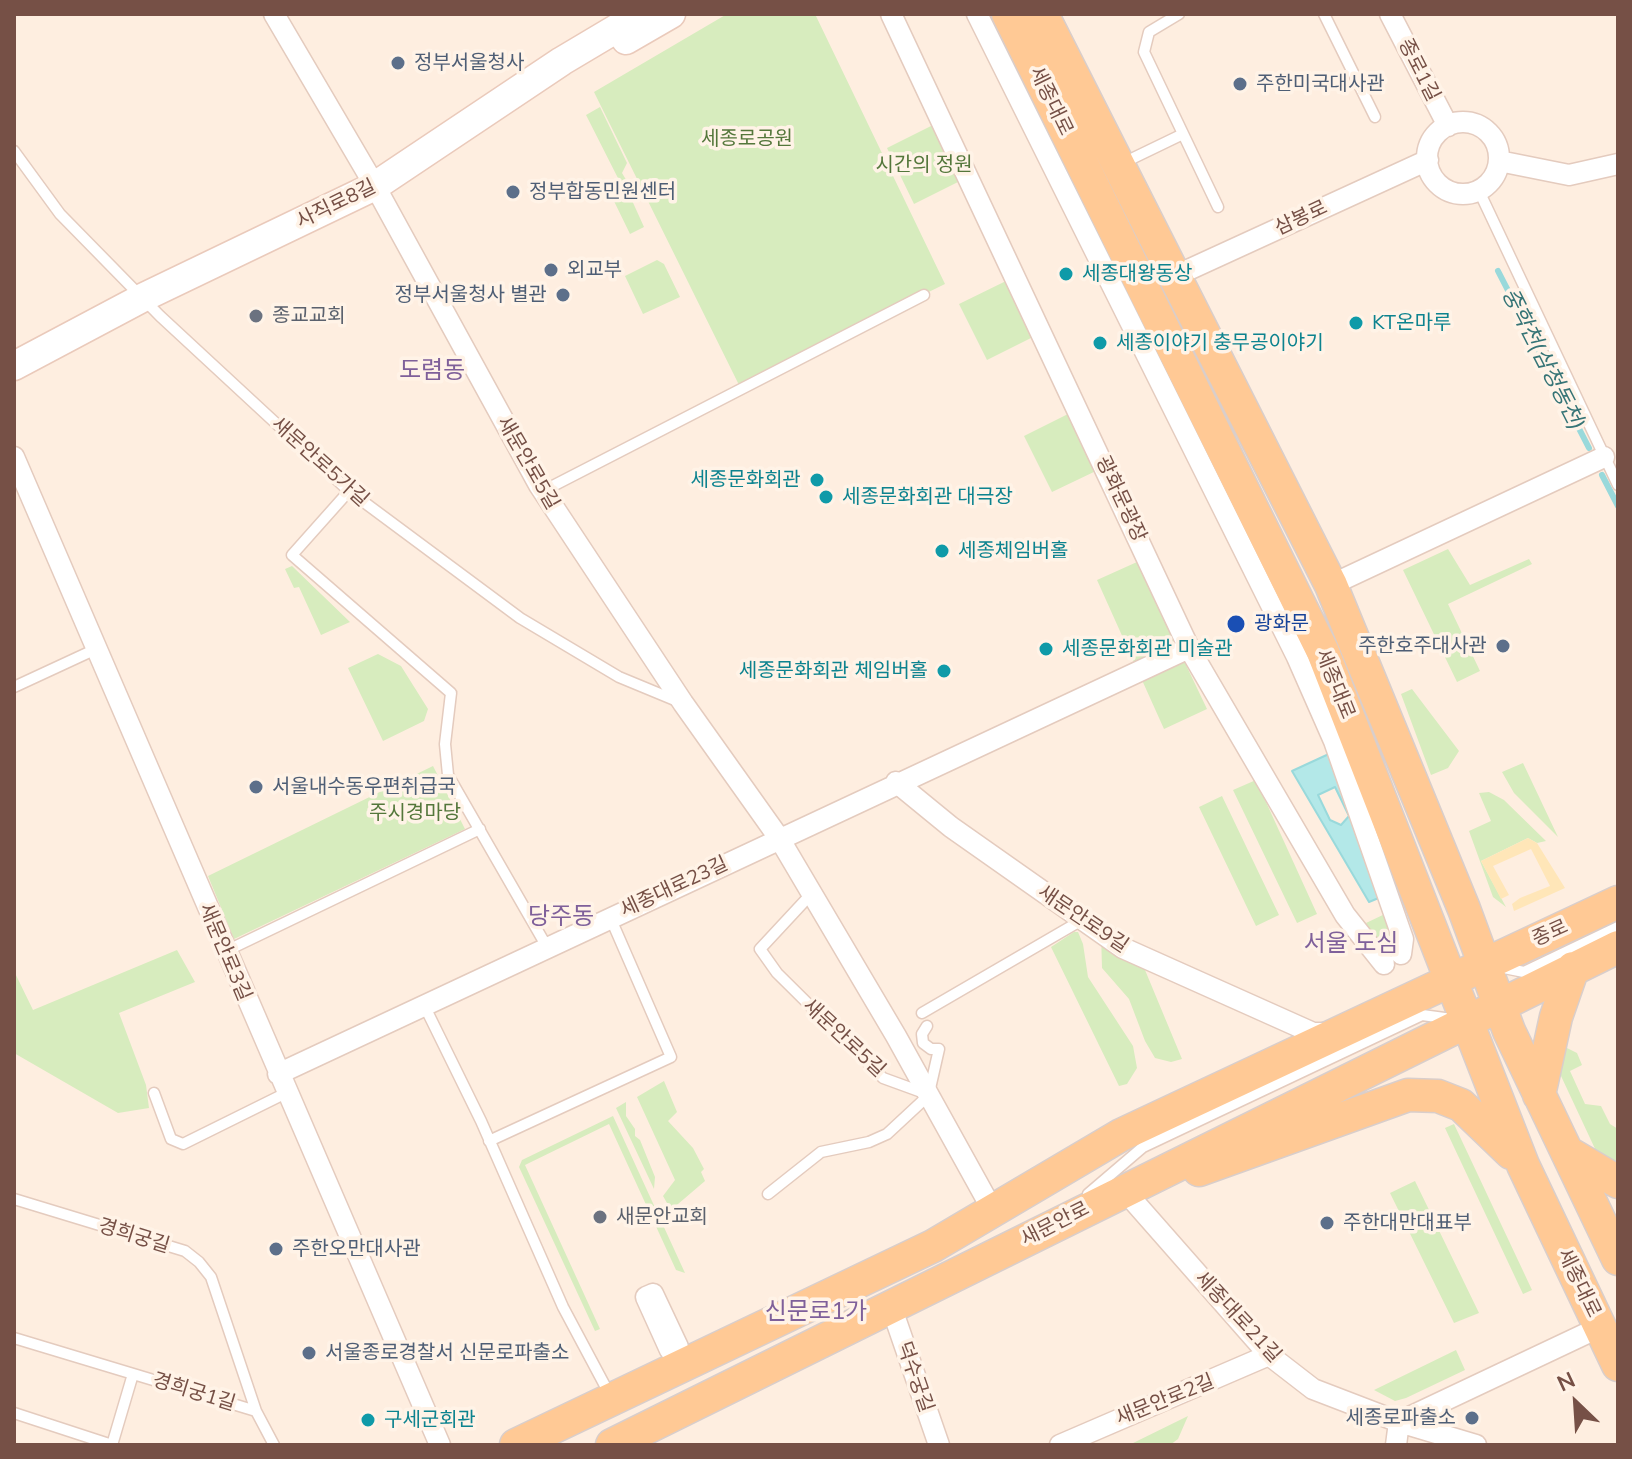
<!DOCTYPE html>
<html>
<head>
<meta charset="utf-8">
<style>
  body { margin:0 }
  #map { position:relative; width:1632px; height:1459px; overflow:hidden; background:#feeee0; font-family:Mulish,sans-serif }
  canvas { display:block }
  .frame { position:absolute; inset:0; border:16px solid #765046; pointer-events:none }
  .north { position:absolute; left:1536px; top:1363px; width:80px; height:80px; -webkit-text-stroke:6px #fff3e7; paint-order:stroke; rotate:335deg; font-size:22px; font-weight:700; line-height:32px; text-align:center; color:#765046 }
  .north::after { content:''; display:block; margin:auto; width:28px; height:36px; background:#765046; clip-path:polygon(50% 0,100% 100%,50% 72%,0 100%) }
</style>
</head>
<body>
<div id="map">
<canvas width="1632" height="1459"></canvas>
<div class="frame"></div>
<div class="north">N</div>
</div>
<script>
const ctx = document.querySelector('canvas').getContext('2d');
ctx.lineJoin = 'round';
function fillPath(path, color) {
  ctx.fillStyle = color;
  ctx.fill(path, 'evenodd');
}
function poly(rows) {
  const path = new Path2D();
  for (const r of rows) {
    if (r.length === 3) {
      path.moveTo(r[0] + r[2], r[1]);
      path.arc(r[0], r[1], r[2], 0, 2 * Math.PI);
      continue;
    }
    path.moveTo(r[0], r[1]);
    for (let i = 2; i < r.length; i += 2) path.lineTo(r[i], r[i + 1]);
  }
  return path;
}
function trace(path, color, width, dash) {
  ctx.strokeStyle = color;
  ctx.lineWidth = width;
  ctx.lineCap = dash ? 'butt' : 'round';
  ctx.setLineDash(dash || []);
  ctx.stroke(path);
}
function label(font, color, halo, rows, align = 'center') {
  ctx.font = font + ' Mulish,"Noto Sans KR",sans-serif';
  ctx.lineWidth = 7;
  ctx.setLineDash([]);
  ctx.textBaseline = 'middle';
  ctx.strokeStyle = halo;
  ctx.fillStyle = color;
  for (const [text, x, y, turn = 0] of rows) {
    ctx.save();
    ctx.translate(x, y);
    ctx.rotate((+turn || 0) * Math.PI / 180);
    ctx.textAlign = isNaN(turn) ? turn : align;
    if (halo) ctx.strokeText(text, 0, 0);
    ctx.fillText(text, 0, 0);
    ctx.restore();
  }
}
fillPath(poly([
  [727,14,815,14,945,284,739,385,594,92],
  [600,107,627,163,622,173,631,188,630,196,644,227,630,234,612,197,624,190,586,115],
  [933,125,960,181,914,204,887,148],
  [657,260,664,264,680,297,643,314,625,276],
  [1006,281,1033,337,987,360,959,304],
  [1070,413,1098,470,1052,492,1024,436],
  [1448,549,1470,585,1529,559,1532,564,1448,604,1480,671,1457,682,1403,570],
  [1137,562,1207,709,1164,729,1097,580],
  [292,566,350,622,321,635,299,587,294,588,285,569],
  [378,654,401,666,428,709,424,721,383,741,348,668],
  [1412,689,1459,751,1448,768,1431,775,1401,694],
  [1523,763,1558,837,1514,793,1502,772],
  [433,766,465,829,234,939,208,876],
  [1256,780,1317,914,1297,923,1233,790],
  [1489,792,1504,800,1546,841,1537,843,1528,838,1481,861,1506,907,1493,897,1469,831,1491,821,1479,793],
  [1222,796,1279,915,1256,926,1199,807],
  [1387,913,1399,948,1383,955,1366,923],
  [1074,932,1078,932,1083,944,1088,977,1133,1046,1137,1068,1127,1084,1119,1086,1051,947],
  [1101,933,1145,970,1182,1059,1171,1062,1155,1058,1145,1041,1129,999,1102,968],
  [177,950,195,982,119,1013,146,1085,149,1108,118,1113,14,1053,14,971,33,1010],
  [1565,1047,1577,1053,1582,1065,1570,1071,1585,1104,1601,1106,1610,1124,1618,1129,1618,1176,1604,1168,1554,1061],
  [664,1081,677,1112,668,1121,693,1148,704,1169,701,1172,705,1181,671,1210,663,1196,675,1180,637,1097],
  [626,1102,626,1116,635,1129,635,1136,640,1140,655,1177,654,1189,616,1108],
  [613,1116,685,1273,676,1270,609,1124,525,1165,600,1329,595,1331,519,1167,522,1160],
  [1454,1124,1532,1290,1523,1294,1445,1128],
  [1415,1181,1479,1313,1454,1323,1390,1193],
  [1456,1350,1465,1370,1406,1398,1395,1401,1374,1390],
  [1188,1416,1178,1439,1170,1445,1129,1445]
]), '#d7ecbe');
fillPath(poly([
  [1528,838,1537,843,1565,888,1514,911,1512,904,1520,898,1550,886,1531,849,1493,866,1509,895,1501,899,1481,861]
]), '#ffe6b8');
const water = poly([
  [1331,753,1381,897,1369,902,1292,771,1331,753],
  [1335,787,1349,816,1341,825,1330,820,1318,795,1335,787]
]);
fillPath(water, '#b3e8e8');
trace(water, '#99d9db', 2);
trace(poly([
  [1498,271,1589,448],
  [1602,475,1618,506]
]), '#99d9db', 6);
const lane = poly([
  [1179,14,1149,32,1144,52,1218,207],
  [1324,14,1375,117],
  [14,151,60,214,160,316,349,491,520,618,619,677,677,701],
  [1123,163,1183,134],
  [1479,191,1618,485],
  [349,491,292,555,451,693,445,744,448,775,547,947],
  [543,491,924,295],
  [14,687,96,649],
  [813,892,760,949,777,973,883,1078,927,1094],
  [226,951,480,829],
  [1499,967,1524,972,1618,927],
  [424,1005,481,1121,563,1307,611,1397],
  [922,1013,1082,920],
  [927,1026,922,1034,923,1043,931,1049,939,1049,929,1093],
  [154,1093,171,1139,183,1144,286,1093],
  [489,1141,671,1057,610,917],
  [768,1194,821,1152,869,1142,887,1134,929,1095],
  [1088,1194,1143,1147,1422,1015,1452,1019],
  [14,1199,185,1251,199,1262,211,1277,256,1411,274,1445],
  [14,1338,256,1411],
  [14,1413,112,1445,133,1374]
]);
const street = poly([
  [274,14,375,186,539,485,683,703,779,838,896,1036,993,1211],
  [891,14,1189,648,1345,915,1384,964],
  [977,14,1297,657,1334,741,1403,939,1401,954],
  [1390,14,1448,126],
  [1463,158,36],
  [1499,161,1569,175,1618,164],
  [1175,276,1428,160],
  [14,457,440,1445],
  [1331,585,1604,457],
  [896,782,951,827,1123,948,1313,1033,1331,1033],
  [278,1074,1189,648],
  [1123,1189,1269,1355,1313,1389,1399,1422,1476,1445],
  [653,1294,678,1347,670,1350,646,1297,653,1294],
  [892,1309,939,1445],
  [1399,1422,1600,1327],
  [1060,1445,1269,1355],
  [1396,1445,1399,1422]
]);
const secondary = poly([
  [626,40,671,14],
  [14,366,144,297,375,186,562,61,641,14]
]);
const primary = poly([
  [1008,14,1323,652,1523,1165,1618,1365],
  [1042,14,1331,585,1464,909,1509,1031,1618,1259],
  [1539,1095,1556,1017,1573,968],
  [1567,1152,1618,1182],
  [1199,1170,1408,1095,1438,1096,1461,1105,1511,1153],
  [516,1445,933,1246,1121,1135,1618,902],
  [612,1445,1618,947]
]);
trace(lane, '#e4cbbe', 13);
trace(street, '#e4cbbe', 23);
trace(secondary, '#eacabb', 31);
trace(primary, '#d9cecb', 35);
trace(lane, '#fff', 10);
trace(street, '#fff', 20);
trace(secondary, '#fff', 28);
trace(primary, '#ffc995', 32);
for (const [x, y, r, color] of [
  [398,63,8,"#5c6f8a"],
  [1240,84,8,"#5c6f8a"],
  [513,192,8,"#5c6f8a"],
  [551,270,8,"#5c6f8a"],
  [1066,274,8,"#0f9aa8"],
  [563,295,8,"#5c6f8a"],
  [256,316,8,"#6b7280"],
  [1356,323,8,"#0f9aa8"],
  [1100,343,8,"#0f9aa8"],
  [817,480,8,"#0f9aa8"],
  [826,497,8,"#0f9aa8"],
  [942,551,8,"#0f9aa8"],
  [1236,624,10,"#1a4fb4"],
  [1503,646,8,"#5c6f8a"],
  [1046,649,8,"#0f9aa8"],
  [944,671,8,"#0f9aa8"],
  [256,787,8,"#5c6f8a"],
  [600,1217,8,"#6b7280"],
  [1327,1223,8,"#5c6f8a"],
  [276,1249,8,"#5c6f8a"],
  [309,1353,8,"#5c6f8a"],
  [1472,1418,8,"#5c6f8a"],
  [368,1420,8,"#0f9aa8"]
]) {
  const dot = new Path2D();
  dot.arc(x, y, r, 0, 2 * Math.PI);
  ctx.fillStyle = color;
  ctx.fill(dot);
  trace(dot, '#fff3e7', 3);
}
label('20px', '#4e5e75', '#fff3e7', [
  ["정부서울청사",414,63],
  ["주한미국대사관",1256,84],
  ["정부합동민원센터",529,192],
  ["외교부",567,270],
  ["정부서울청사 별관",547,295,"right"],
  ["주한호주대사관",1487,646,"right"],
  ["서울내수동우편취급국",272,787],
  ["주한대만대표부",1343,1223],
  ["주한오만대사관",292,1249],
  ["서울종로경찰서 신문로파출소",325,1353],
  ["세종로파출소",1456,1418,"right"]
], 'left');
label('20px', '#765046', '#fff3e7', [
  ["종로1길",1419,70,63],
  ["세종대로",1051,101,64],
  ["사직로8길",336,204,-26],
  ["삼봉로",1301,218,-25],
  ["새문안로5가길",320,462,42],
  ["새문안로5길",528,463,60],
  ["광화문광장",1121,499,65],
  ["세종대로",1335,684,68],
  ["세종대로23길",674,887,-25],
  ["새문안로9길",1083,919,34],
  ["종로",1550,933,-24],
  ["새문안로3길",225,952,67],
  ["새문안로5길",844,1038,43],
  ["새문안로",1055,1224,-27],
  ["경희궁길",134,1236,17],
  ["세종대로",1579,1283,64],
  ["세종대로21길",1238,1317,47],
  ["덕수궁길",915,1377,71],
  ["경희궁1길",194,1392,17],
  ["새문안로2길",1165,1400,-22]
]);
label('20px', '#54773b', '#fff3e7', [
  ["세종로공원",747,139],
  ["시간의 정원",924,165],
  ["주시경마당",415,813]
]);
label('20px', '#0d838f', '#fff3e7', [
  ["세종대왕동상",1082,274],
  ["KT온마루",1372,323],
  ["세종이야기 충무공이야기",1116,343],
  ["세종문화회관",801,480,"right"],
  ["세종문화회관 대극장",842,497],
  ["세종체임버홀",958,551],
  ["세종문화회관 미술관",1062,649],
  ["세종문화회관 체임버홀",928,671,"right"],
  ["구세군회관",384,1420]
], 'left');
label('20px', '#5b616d', '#fff3e7', [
  ["종교교회",272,316],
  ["새문안교회",616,1217]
], 'left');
label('20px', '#164399', '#fff3e7', [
  ["광화문",1254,624]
], 'left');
label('italic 22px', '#367476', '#fff3e7', [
  ["중학천(삼청동천)",1543,359,63]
]);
label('24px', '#7f609a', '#fff3e7', [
  ["도렴동",432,371],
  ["당주동",561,917],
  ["서울 도심",1351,944],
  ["신문로1가",816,1312]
]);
</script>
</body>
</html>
